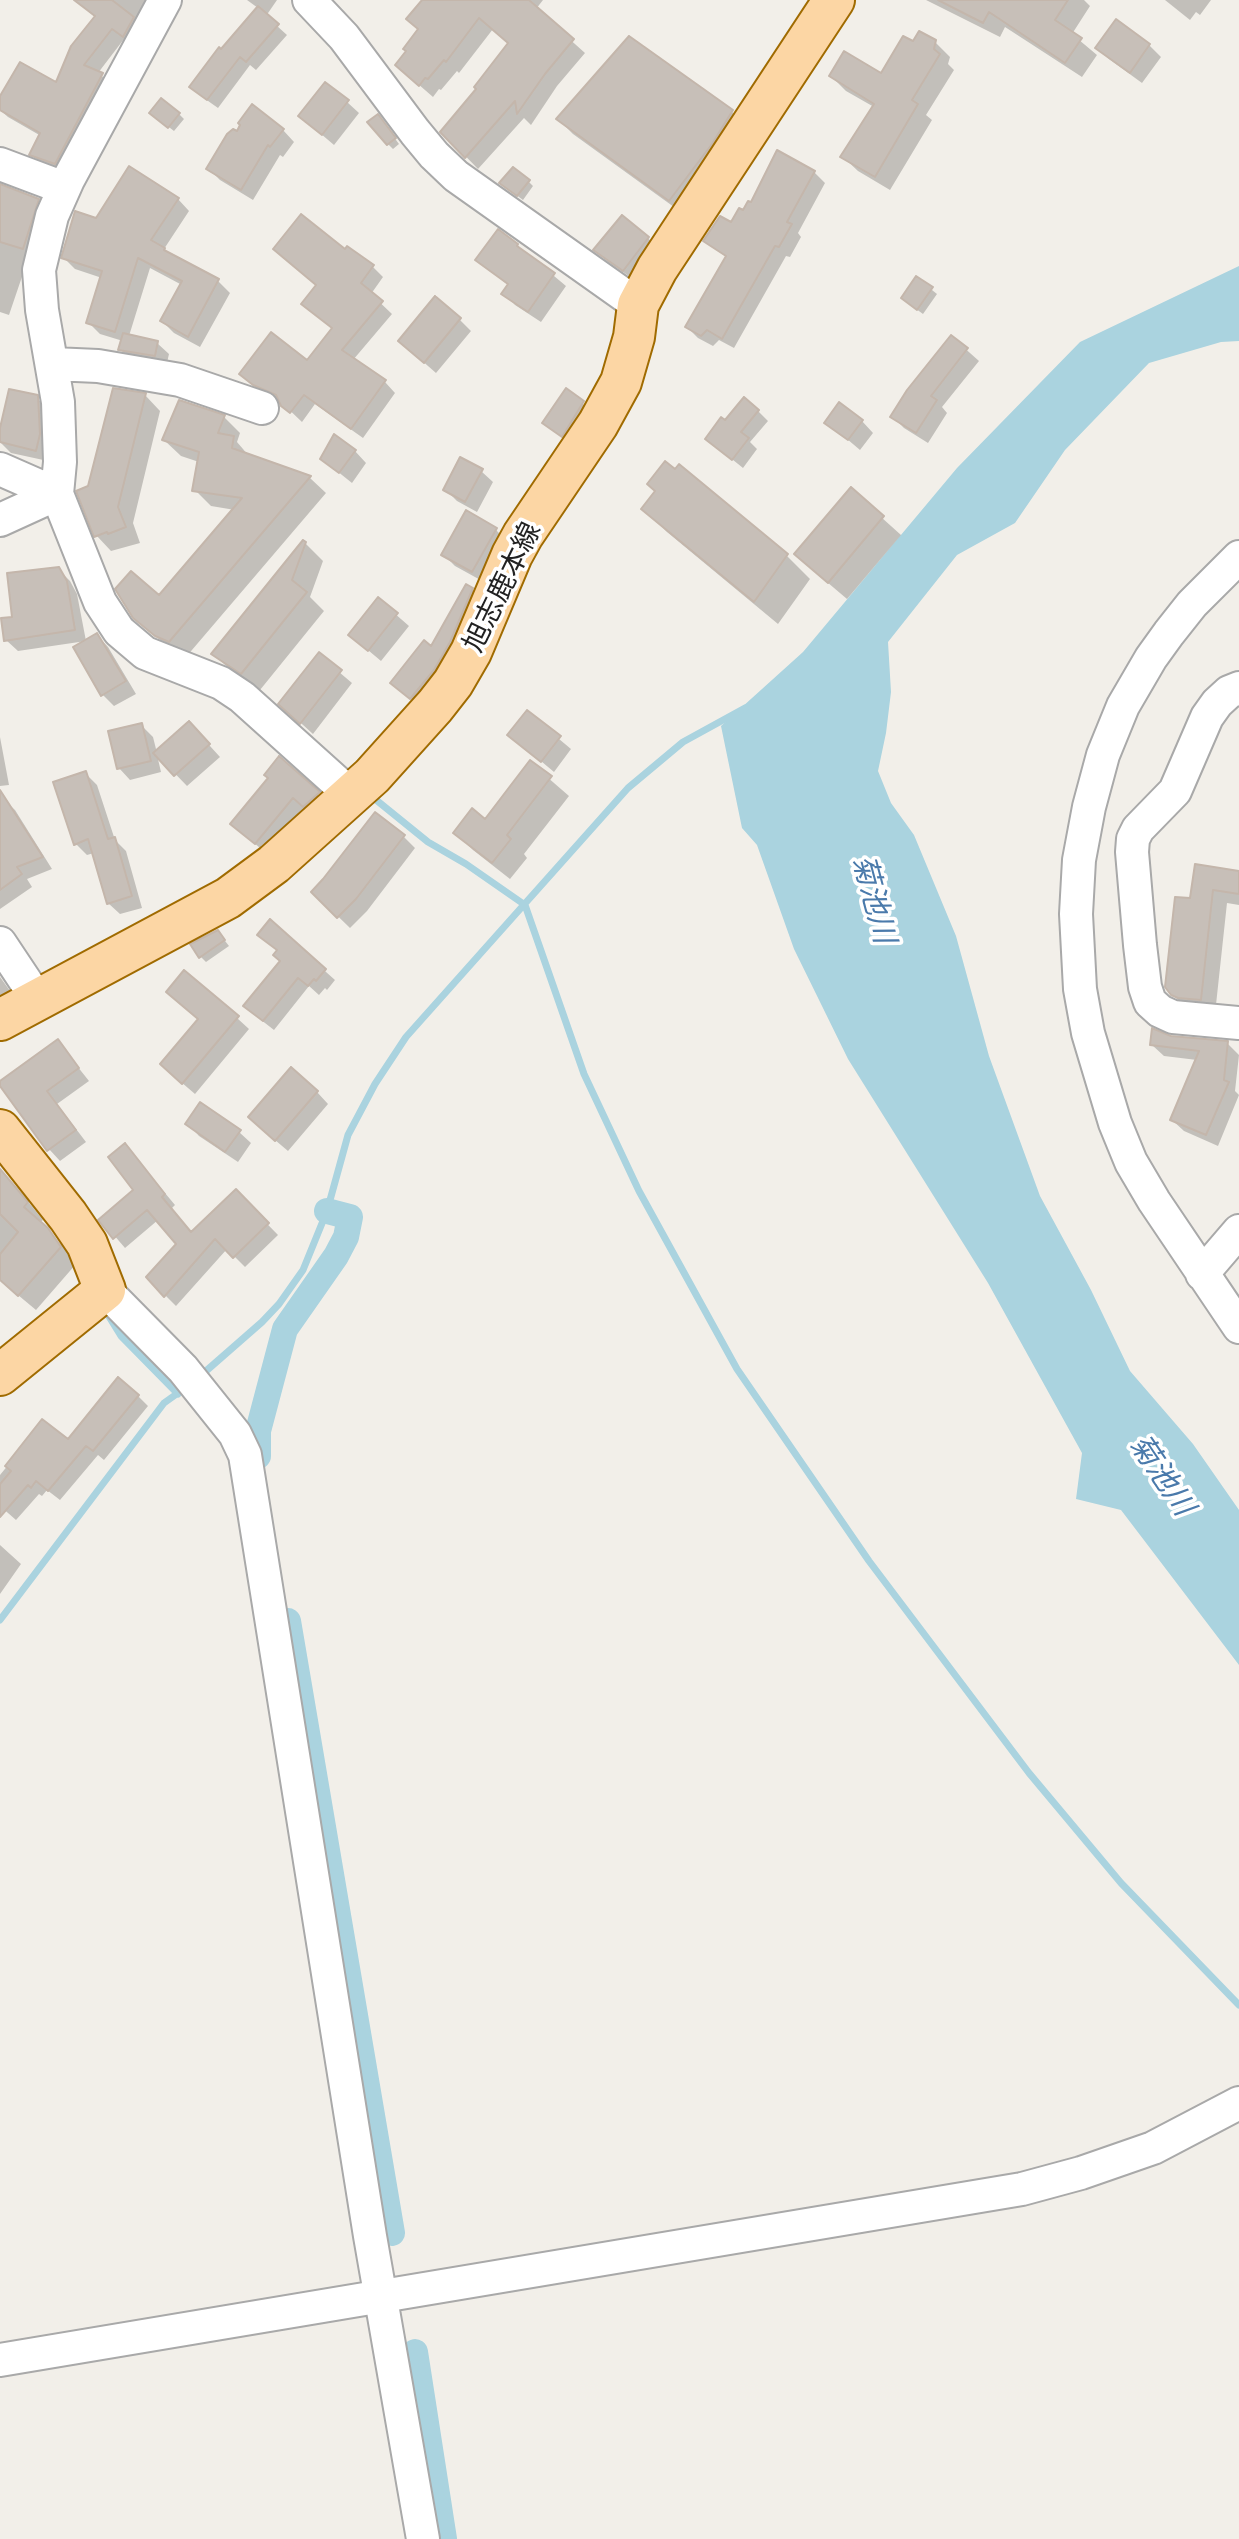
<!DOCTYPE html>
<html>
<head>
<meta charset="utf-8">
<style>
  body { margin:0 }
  canvas { display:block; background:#f2efe9 }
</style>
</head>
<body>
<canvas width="1239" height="2539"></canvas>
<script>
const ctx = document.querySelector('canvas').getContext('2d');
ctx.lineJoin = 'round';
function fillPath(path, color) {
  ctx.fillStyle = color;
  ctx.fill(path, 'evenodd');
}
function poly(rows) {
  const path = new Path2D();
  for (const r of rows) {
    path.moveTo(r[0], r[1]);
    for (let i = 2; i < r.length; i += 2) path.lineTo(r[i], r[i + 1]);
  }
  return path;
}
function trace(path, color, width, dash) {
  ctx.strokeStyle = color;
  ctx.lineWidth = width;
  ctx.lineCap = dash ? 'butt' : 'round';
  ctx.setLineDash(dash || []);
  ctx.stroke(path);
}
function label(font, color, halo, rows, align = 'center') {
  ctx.font = font + ' Lato,"Noto Sans JP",sans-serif';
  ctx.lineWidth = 7;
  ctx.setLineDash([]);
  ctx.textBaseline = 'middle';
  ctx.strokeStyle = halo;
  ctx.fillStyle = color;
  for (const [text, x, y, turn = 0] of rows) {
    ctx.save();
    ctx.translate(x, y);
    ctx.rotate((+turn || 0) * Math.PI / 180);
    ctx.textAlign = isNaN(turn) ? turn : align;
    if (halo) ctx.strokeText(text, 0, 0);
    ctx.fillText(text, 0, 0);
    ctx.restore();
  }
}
fillPath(poly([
  [1239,266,1239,341,1221,342,1149,363,1065,450,1015,523,957,555,888,642,891,692,886,733,878,771,891,803,914,835,956,936,989,1056,1040,1196,1091,1290,1130,1371,1193,1444,1239,1510,1239,1665,1121,1510,1076,1499,1082,1453,988,1283,848,1059,794,949,757,845,742,828,721,726,803,652,957,468,1080,342]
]), '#aad3df');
fillPath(poly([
  [75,0,159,0,135,47,124,39,98,73,114,86,67,174,43,166,32,154,41,136,8,117,0,110,0,100,57,85,96,18],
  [247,0,277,0,266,16,287,35,256,70,250,65,218,108,201,96,221,52,258,8],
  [424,0,543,0,536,9,585,53,557,86,531,125,524,118,478,169,442,132,479,89,510,44,493,29,459,73,457,71,441,90,439,89,433,97,410,77],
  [926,0,1084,0,1090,6,1072,34,1097,55,1082,77,1005,27,1000,37],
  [1165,0,1211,0,1200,15,1196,12,1190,20],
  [629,38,732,112,747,127,685,215,573,134,558,119],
  [935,42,950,57,948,64,954,70,926,115,932,120,890,190,858,171,843,157,874,107,846,91,831,76,881,76,914,44],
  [1149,45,1161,57,1142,83,1109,59,1098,48],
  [347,102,359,113,334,145,300,116],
  [179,114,184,119,174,131,157,118],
  [382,121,399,144,393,149,388,144],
  [283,130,294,142,283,157,280,155,253,200,220,180,208,168],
  [814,172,825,183,798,233,801,237,790,257,786,256,734,348,719,340,713,346,698,338,687,327,727,258,706,240,732,225,744,213],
  [528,181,533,186,523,200,507,188],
  [0,186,38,201,52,215,28,259,9,315,0,312],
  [178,199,189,211,164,249,170,255,218,281,230,293,200,347,174,333,162,321,182,285,150,268,129,336,157,343,169,354,166,367,132,361,121,350,123,341,100,334,89,323,102,278,75,269,64,258,97,220],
  [648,238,659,250,636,281,607,261,596,250],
  [517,245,566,286,541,322,515,305,504,293,509,286,478,260],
  [345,252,372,266,383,277,371,294,392,314,353,360,385,382,395,393,363,438,315,404,302,422,281,402,266,395,241,374,308,363,334,329],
  [917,278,937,294,923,314,908,303],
  [460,320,471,331,436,373,412,352],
  [952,337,979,361,942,407,947,413,928,443,904,428,892,416],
  [567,391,595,414,574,447,545,423],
  [145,395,160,411,133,523,140,543,111,551,96,535,89,488],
  [36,397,48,409,48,461,11,453,0,442,0,437],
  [758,411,768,421,750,442,757,449,743,468,707,439,725,423],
  [224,417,240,433,237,442,249,456,310,478,326,493,186,657,173,652,135,617,159,598,235,510,211,506,195,490,199,462,181,456,164,440],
  [862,421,873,433,860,450,827,422],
  [355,451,366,463,352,483,322,459],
  [481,471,493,482,477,512,457,501,445,489],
  [851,490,901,535,847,599,814,571],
  [644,509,787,556,810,579,778,624,667,532],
  [496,530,507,541,484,582,455,566,443,554],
  [304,542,323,561,310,597,324,611,260,690,231,671,214,654],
  [58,569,70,581,77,594,86,641,18,651,6,640],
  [472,590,483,602,423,709,393,683,432,649],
  [378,599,409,626,381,661,350,635],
  [97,635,108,647,136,694,114,706,103,695],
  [319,655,352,683,313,734,292,715],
  [528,713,571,749,554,772,510,735],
  [141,725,153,737,157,753,200,735,220,757,187,786,157,755,161,772,130,780,119,768],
  [0,737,9,785,0,786],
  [279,759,329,805,316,817,306,808,267,854,232,824,270,778],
  [531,763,569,796,524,854,527,858,510,879,473,850,455,832,486,821],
  [85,773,97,785,115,840,126,851,142,908,120,914,108,903,94,853,87,855,76,844],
  [3,799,15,810,52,869,27,879,32,887,0,909,0,801],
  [404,837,415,848,367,911,350,928,313,892],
  [1239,873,1239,905,1227,903,1215,1014,1187,1009,1172,994,1191,901],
  [270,922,335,980,327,990,325,988,319,995,309,986,274,1030,256,1016,282,962,279,952,260,935],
  [222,937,229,946,206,962,201,957],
  [0,977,18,1002,0,1011],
  [237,1018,249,1029,195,1094,174,1076,200,1020],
  [1170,1038,1227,1043,1239,1055,1235,1091,1239,1095,1218,1146,1184,1131,1172,1120,1197,1060,1164,1056,1152,1045],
  [58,1042,89,1081,57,1104,86,1142,60,1161,49,1149,0,1083],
  [317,1092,328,1104,288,1151,262,1129],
  [188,1124,239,1132,251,1143,238,1162,199,1136],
  [135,1157,175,1205,171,1209,192,1234,236,1192,278,1235,245,1267,227,1249,176,1306,165,1295,178,1244,158,1220,125,1248,101,1220,136,1190],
  [2,1174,22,1194,43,1220,39,1223,64,1247,76,1264,36,1310,0,1280,0,1176],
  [138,1396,148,1406,104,1460,98,1455,60,1500,47,1490,42,1496,39,1494,16,1520,0,1506,0,1475,43,1422,68,1442],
  [0,1545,21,1564,0,1594]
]), '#0003');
trace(poly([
  [370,795,428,842,466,864,525,905,584,1074,639,1191,737,1369,869,1561,1029,1773,1121,1883,1239,2005],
  [108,1315,121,1336,178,1394],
  [198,1378,262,1322,279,1304,303,1270,327,1211,348,1135,375,1084,406,1037,628,788,683,742,745,708],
  [0,1620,164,1403,185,1388]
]), '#aad3df', 7);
trace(poly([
  [258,1456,258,1431,285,1329,336,1256,346,1237,350,1217,327,1211],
  [288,1621,392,2233],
  [415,2352,444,2539]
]), '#aad3df', 26);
const building = poly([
  [74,0,112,0,134,17,123,37,112,29,84,65,103,73,55,164,29,155,40,133,0,110,0,96,20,62,56,82,71,46,95,16,74,0],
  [422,0,529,0,574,39,545,74,517,114,515,101,465,158,440,132,476,89,474,87,508,43,479,18,446,62,444,60,428,79,425,78,419,86,395,65,406,51,403,49,418,29,406,19,422,0],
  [938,0,1068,0,1055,20,1082,38,1065,63,989,12,983,23,938,0],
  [258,6,279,24,246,62,240,57,207,100,189,87,219,47,221,49,258,6],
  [1116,19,1150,44,1130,73,1095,48,1116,19],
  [919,31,936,40,934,49,940,54,912,100,918,104,875,177,840,157,874,104,829,76,844,51,881,73,903,36,913,41,919,31],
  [629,36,733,110,712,144,669,201,556,119,629,36],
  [325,82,349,100,322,135,298,116,325,82],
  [161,98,180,113,168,128,149,113,161,98],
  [252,104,284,129,270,147,268,145,241,190,206,169,227,134,233,129,237,131,240,125,238,123,252,104],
  [378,114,396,138,387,145,367,122,378,114],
  [777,150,815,171,787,222,792,224,779,247,775,246,722,339,707,330,701,336,685,327,726,256,703,241,720,216,731,222,739,208,743,210,748,201,751,202,777,150],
  [129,166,179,198,151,240,165,248,164,250,219,279,188,337,160,321,182,281,138,258,115,332,86,323,102,271,61,258,75,211,96,218,129,166],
  [513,167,530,180,517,196,499,183,513,167],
  [0,184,39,199,23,249,0,242,0,184],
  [301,214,345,249,347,246,374,265,361,283,383,301,342,350,386,380,351,429,304,395,290,413,281,406,276,395,253,385,239,374,271,332,307,360,332,328,301,304,316,285,273,249,301,214],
  [622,215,649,237,623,271,593,250,622,215],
  [498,229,518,244,517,246,555,273,528,312,501,294,508,284,475,260,498,229],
  [916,276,933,287,917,310,901,298,916,276],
  [435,296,461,318,424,363,398,341,435,296],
  [123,333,158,341,155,356,118,350,123,333],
  [951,335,968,348,931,396,937,400,916,433,890,417,907,390,951,335],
  [113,388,146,393,118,507,126,527,108,534,107,532,94,537,76,491,88,486,113,388],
  [566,388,584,401,562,437,542,423,566,388],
  [9,389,38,395,40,434,36,451,0,442,0,428,9,389],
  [744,397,759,410,741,432,749,438,732,460,705,439,721,417,725,420,744,397],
  [179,400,225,415,218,433,234,436,232,448,311,476,169,642,155,636,133,618,115,589,131,571,159,595,242,498,192,491,199,452,162,440,179,400],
  [839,402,863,420,848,440,824,423,839,402],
  [334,434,356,450,339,473,320,459,334,434],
  [460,457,483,469,465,502,443,490,460,457],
  [665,461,675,469,679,464,788,554,754,602,641,509,655,491,647,484,665,461],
  [851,487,884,516,828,583,794,554,851,487],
  [466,510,497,528,472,572,441,555,466,510],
  [303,540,306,542,292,580,307,592,241,674,211,654,303,540],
  [59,567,67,581,75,630,4,641,1,618,12,617,7,573,59,567],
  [466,584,473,588,450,642,434,670,410,699,390,683,424,640,431,646,466,584],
  [378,597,398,613,368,651,348,635,378,597],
  [97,633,126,681,101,696,73,647,97,633],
  [319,652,342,670,300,724,278,704,319,652],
  [527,710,561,736,541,762,507,735,527,710],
  [189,721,210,744,174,776,153,753,189,721],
  [142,723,151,761,117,769,108,731,142,723],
  [279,756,320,792,303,807,293,798,255,844,230,824,268,778,264,775,279,756],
  [530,760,552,776,507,835,511,839,492,863,453,833,472,808,485,819,530,760],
  [86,771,108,839,115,837,132,896,107,904,88,839,74,845,53,782,86,771],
  [0,790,43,857,17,867,22,874,0,890,0,790],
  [375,812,405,835,356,899,337,918,311,892,323,879,375,812],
  [1195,864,1239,871,1239,894,1213,890,1201,1000,1178,998,1171,995,1165,987,1175,897,1190,898,1195,864],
  [270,919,326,969,316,981,314,979,308,986,298,978,263,1021,243,1006,280,961,273,955,277,950,257,935,270,919],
  [218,930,225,940,199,958,190,944,218,930],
  [184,970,239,1016,182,1084,160,1064,198,1019,166,992,184,970],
  [1152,1028,1171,1036,1228,1041,1224,1080,1229,1082,1206,1135,1170,1120,1199,1051,1150,1045,1152,1028],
  [58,1039,79,1068,47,1091,76,1130,47,1151,0,1086,0,1081,58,1039],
  [291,1067,318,1091,275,1141,248,1117,291,1067],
  [200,1102,241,1130,225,1152,185,1124,200,1102],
  [125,1143,165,1194,162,1197,191,1232,236,1189,269,1223,233,1258,215,1239,164,1297,146,1277,176,1244,147,1210,113,1239,98,1220,133,1190,108,1157,125,1143],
  [0,1169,28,1202,24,1207,48,1228,61,1247,18,1296,0,1280,0,1254,18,1232,0,1214,0,1169],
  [118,1377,139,1395,93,1451,86,1446,48,1491,36,1481,31,1488,28,1485,0,1517,0,1484,11,1471,5,1466,42,1419,68,1439,118,1377]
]);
fillPath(building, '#c7bfb8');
trace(building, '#c4b6ab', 2);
const minor = poly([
  [165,0,68,180,52,216,39,270,42,310,58,402,60,462,57,494,100,602,119,631,145,653,221,683,242,697,351,795],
  [309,0,344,37,415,132,434,155,456,176,638,305],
  [0,164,64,188],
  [53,364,98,366,180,380,262,408],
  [0,469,57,494],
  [0,520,57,494],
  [1239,557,1192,604,1169,633,1151,658,1123,706,1103,755,1089,807,1079,860,1076,914,1080,989,1088,1033,1115,1123,1131,1162,1154,1201,1239,1327],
  [1239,688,1229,692,1217,703,1207,717,1175,791,1138,829,1133,839,1132,852,1140,945,1145,987,1150,1002,1160,1011,1173,1017,1239,1023],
  [0,943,38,1000],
  [1202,1274,1239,1231],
  [105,1290,183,1369,235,1434,245,1455,370,2236,423,2539],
  [0,2360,1022,2189,1081,2173,1153,2148,1239,2103]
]);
const major = poly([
  [0,1020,228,898,274,864,372,776,435,706,453,683,471,652,512,555,523,535,598,424,621,382,634,337,638,305,657,269,834,0],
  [0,1130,68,1216,87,1244,105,1290,0,1375]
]);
trace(minor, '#a9a9a9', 36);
trace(major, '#a06b00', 44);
trace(minor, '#fff', 32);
trace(major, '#fcd6a4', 40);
label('28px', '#222', '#fff', [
  ["旭志鹿本線",502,587,-64]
]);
label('italic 30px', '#4a7aab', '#fff', [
  ["菊池川",874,899,75],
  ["菊池川",1162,1475,56]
]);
</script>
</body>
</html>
